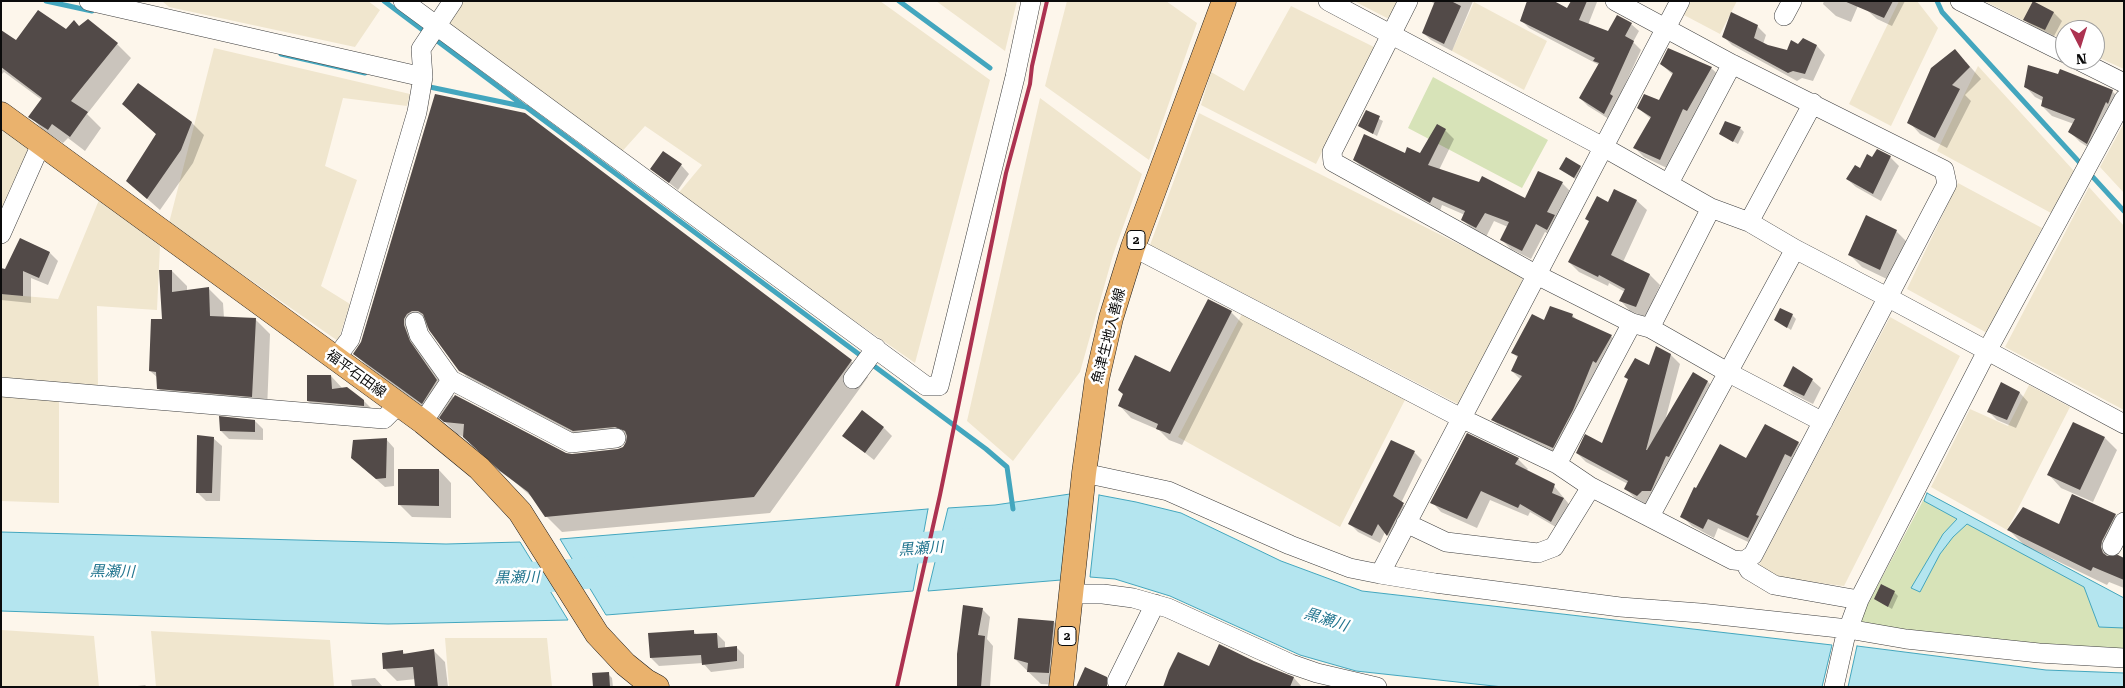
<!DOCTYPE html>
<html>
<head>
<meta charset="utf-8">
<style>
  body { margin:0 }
  #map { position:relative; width:2125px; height:688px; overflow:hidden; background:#fdf6eb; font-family:"Roboto Serif",serif }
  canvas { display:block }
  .frame { position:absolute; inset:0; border:2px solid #0b0b0b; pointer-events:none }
  .north { position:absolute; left:2055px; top:20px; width:50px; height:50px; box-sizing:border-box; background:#fff; border:1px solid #9d9d9d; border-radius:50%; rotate:175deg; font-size:14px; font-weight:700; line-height:20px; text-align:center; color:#0b0b0b }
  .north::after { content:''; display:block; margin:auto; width:18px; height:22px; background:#ac3250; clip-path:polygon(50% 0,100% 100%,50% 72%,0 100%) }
</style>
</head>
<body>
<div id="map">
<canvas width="2125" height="688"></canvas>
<div class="frame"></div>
<div class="north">N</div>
</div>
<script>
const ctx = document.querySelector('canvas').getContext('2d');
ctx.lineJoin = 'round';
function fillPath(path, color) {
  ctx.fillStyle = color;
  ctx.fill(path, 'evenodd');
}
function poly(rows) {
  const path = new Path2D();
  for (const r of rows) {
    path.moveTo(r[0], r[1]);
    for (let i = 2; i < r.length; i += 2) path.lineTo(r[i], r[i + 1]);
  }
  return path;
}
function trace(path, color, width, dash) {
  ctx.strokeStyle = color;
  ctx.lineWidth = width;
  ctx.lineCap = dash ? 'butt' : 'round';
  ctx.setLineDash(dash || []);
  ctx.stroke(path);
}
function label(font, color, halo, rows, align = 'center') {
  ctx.font = font + ' "Roboto Serif","Noto Sans JP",serif';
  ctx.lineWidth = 5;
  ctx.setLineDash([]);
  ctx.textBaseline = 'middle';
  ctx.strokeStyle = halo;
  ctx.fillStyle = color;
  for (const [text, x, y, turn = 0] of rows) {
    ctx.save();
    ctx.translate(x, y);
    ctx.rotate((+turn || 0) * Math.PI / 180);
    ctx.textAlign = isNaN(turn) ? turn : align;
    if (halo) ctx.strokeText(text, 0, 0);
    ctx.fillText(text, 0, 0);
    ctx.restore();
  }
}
fillPath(poly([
  [162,1,368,1,380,10,355,47,169,7],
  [463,1,880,1,990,80,915,363,676,196,702,165,645,126,618,156,448,22],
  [936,1,1017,1,1005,51],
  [1067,1,1166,1,1197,23,1149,160,1045,86],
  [1354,1,1401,1,1395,15,1387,18],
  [1691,1,1737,1,1720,34,1684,15],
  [1899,1,1917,1,1938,28,1891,126,1849,104],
  [1984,1,2124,1,2124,69,2095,56,2095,30,2065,30,2065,41],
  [1474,2,1547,41,1524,90,1452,51],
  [1291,6,1374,47,1316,164,1201,105,1211,72,1244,91],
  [214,48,410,94,407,106,343,98,325,166,357,180,321,286,350,304,338,341,169,223],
  [1978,66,2074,171,2051,213,1937,151],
  [1040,98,1142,174,1113,255,1080,372,1013,461,967,421],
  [1199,113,1522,276,1522,282,1458,404,1150,245],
  [2124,123,2124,193,2100,167],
  [1,129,32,150,1,222],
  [1958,183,2042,228,1987,333,1907,289],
  [2089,187,2124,226,2124,410,2005,347],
  [99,200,160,246,157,310,97,306,98,388,1,378,1,294,58,299],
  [1243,312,1407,396,1340,527,1178,437],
  [1890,317,1960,356,1844,586,1777,578,1758,567],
  [2029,385,2070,407,2007,530,1931,487,1970,409,2008,426],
  [1,396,59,400,59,503,1,501],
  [1,630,94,636,99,687,1,687],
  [151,631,330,640,334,687,156,687],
  [445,638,547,638,552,687,449,687]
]), '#f0e6ce');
fillPath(poly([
  [1433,77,1548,140,1522,188,1408,128],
  [1927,493,2124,598,2124,652,1860,626,1861,617]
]), '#d7e3b8');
const water = poly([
  [1927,493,2124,598,2124,628,2099,627,2084,587,1967,524,1953,537,1940,554,1920,592,1911,588,1943,534,1957,519,1924,501,1927,493],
  [1070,494,1061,580,928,591,948,508,995,505,1070,494],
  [1099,495,1136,502,1181,513,1281,561,1362,591,1832,645,1822,687,1503,687,1356,671,1300,655,1170,596,1115,579,1090,577,1099,495],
  [928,509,913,591,606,615,560,539,928,509],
  [1,532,446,544,520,542,568,620,388,624,1,611,1,532],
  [1857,646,2046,670,2124,673,2124,687,1848,687,1857,646]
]);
fillPath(water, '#b4e5ef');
trace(water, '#43a6be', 1);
fillPath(poly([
  [1431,1,1473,1,1452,51,1431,40,1423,33,1435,5],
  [1573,1,1597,2,1588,25,1608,32,1631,24,1639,31,1633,42,1641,50,1617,102,1612,121,1588,106,1580,98,1599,65,1529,28,1521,20,1568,10],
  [1824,1,1860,1,1851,22,1836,16,1823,4],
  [1873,1,1905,1,1892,26,1877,19,1868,11],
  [2034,2,2054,13,2062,21,2053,38,2033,28,2024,19],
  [1757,26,1766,35,1763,44,1787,52,1799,46,1803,40,1817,46,1825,55,1813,81,1802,78,1797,81,1732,45,1724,37],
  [79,27,117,44,131,58,87,114,101,128,85,151,68,138,63,143,44,131,30,116,42,100,4,72,1,75,1,32,16,42],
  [1966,62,1981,79,1965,95,1971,101,1947,148,1920,134,1909,122],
  [1661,64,1711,68,1721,77,1697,120,1692,118,1669,169,1644,157,1635,148,1651,119,1638,108,1660,102,1673,75],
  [2025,86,2112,91,2123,102,2097,153,2080,142,2070,132,2074,124,2052,116,2042,106,2043,101,2035,97],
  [436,95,851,361,868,377,770,513,562,532,546,516,535,500,466,438,457,434,440,417,438,419,371,370,355,354,362,343],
  [429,327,460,370,477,387,591,447,627,443,624,448,618,450,572,455,566,454,454,398,426,359,423,330],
  [1366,112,1383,121,1377,136,1359,126],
  [136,116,192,123,204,135,193,163,160,210,127,181,157,135],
  [1740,128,1744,132,1738,144,1721,134],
  [1445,130,1454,139,1439,170,1525,200,1562,183,1571,192,1557,238,1545,232,1531,259,1511,249,1502,240,1508,227,1494,221,1486,237,1472,229,1463,220,1465,215,1442,205,1440,211,1364,169,1354,160,1420,154],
  [1877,151,1890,157,1899,166,1881,201,1856,187,1847,179,1861,170,1873,158],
  [681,165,689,174,678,190,652,169],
  [1580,167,1584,171,1578,181,1561,169],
  [1637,201,1647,210,1623,262,1650,275,1660,285,1646,317,1630,311,1621,301,1625,292,1609,283,1608,286,1579,272,1569,262,1608,204],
  [1896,231,1909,244,1893,282,1862,267,1849,254],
  [50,253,58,261,48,285,31,278,31,303,1,300,1,269,6,270],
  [172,271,187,286,187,291,208,288,223,303,224,318,255,319,270,334,267,411,173,403,158,388,158,378,150,371,163,321],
  [1231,312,1243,324,1182,445,1169,440,1159,430,1131,418,1120,406,1170,374],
  [1572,315,1578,321,1611,336,1620,346,1562,457,1502,429,1493,420,1521,380,1512,371,1518,358,1513,353,1545,322],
  [1792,315,1796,319,1791,330,1776,320],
  [1657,348,1671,355,1680,364,1665,421,1693,374,1708,382,1717,391,1646,504,1635,498,1626,489,1628,484,1586,462,1577,453,1602,445,1629,380,1626,377,1650,367],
  [331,376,343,389,363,400,376,413,321,413,308,401],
  [1812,380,1821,388,1813,404,1793,394,1785,386],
  [2002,384,2020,393,2028,402,2016,428,1997,420,1989,412],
  [255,421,263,429,263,440,229,439,221,431],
  [1766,426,1799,443,1809,453,1759,547,1718,528,1714,538,1692,526,1682,516,1697,489,1747,460],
  [884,428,892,436,874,460,844,436],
  [213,438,222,446,220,501,206,501,198,493],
  [2105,438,2117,450,2093,502,2061,488,2049,475],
  [386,439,394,448,394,486,385,487,361,466],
  [1392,441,1414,452,1422,460,1401,503,1411,512,1395,543,1385,532,1380,543,1358,532,1350,524],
  [1518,459,1528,469,1526,471,1554,486,1573,509,1561,530,1530,512,1528,516,1490,500,1477,528,1441,512,1432,502],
  [439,470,451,483,451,518,412,517,399,504],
  [2073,495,2115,515,2124,524,2124,544,2117,556,2124,560,2124,588,2109,582,2107,585,2024,545,2009,530,2060,526],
  [1894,592,1898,596,1892,609,1875,599],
  [982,609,990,617,987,639,993,646,990,687,958,687],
  [1054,622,1066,635,1061,685,1041,684,1015,659],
  [693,631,697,635,717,634,725,642,725,648,736,647,744,655,744,668,711,672,703,663,659,666,651,658],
  [402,651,406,655,434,651,445,662,448,687,416,687,416,679,397,681,385,669],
  [1254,663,1294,678,1302,687,1164,687,1210,667],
  [608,674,612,678,613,687,594,687],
  [375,678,383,687,352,687,351,680],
  [145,685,147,687,130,687]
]), '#0003');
trace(poly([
  [46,1,92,11],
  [384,1,524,106],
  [899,1,990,68],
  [1937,1,1942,12,2124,211],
  [281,54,365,73],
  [425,86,526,107,864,358],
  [870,363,986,449,1007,467,1013,509]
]), '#43a6be', 5);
trace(poly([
  [879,551,981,543],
  [500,578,544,577,625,570]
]), '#b4e5ef', 31);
fillPath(poly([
  [1435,1,1451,1,1461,6,1444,44,1422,33],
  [1527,1,1554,1,1567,8,1571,1,1587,1,1579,20,1608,31,1617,15,1632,23,1625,36,1634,41,1610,94,1613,96,1604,114,1579,98,1599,63,1593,61,1595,58,1520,21],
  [1844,1,1893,1,1884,18],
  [2033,1,2054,12,2045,30,2023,20],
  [38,10,66,29,74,20,79,26,88,19,118,43,71,101,88,112,70,137,52,124,48,130,28,117,42,98,1,67,1,30,16,40],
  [1731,12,1758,25,1754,38,1768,45,1787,50,1791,40,1798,44,1803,38,1817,45,1805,74,1793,71,1788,73,1722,37],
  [1668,48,1712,67,1687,111,1683,109,1660,160,1633,148,1651,117,1637,108,1644,94,1659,100,1673,73,1660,64],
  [1955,49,1970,67,1952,85,1960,89,1935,138,1907,123,1931,68],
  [2028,65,2058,74,2060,69,2113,90,2108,104,2106,102,2087,144,2068,132,2075,119,2041,106,2043,97,2024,87],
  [138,83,192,122,181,150,147,199,126,181,156,134,122,104],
  [435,94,525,113,852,360,754,497,545,517,528,492,500,471,463,437,464,424,444,422,439,418,455,395,566,453,572,454,618,449,623,447,626,442,627,436,625,431,615,427,573,431,459,371,429,330,423,314,418,311,412,311,407,314,404,319,404,325,410,341,437,380,422,404,353,354,361,342],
  [1366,110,1380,116,1373,134,1358,126],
  [1725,121,1741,127,1733,142,1719,134],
  [1437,124,1446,129,1428,165,1479,182,1482,176,1525,198,1538,171,1563,182,1547,212,1555,215,1547,230,1536,224,1522,251,1500,240,1509,222,1485,213,1476,228,1461,220,1465,211,1433,197,1430,203,1353,160,1364,134,1405,153,1407,147,1420,153],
  [1877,149,1891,156,1873,194,1846,179,1855,165,1860,168,1867,154,1872,157],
  [663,151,682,164,669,183,650,169],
  [1566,157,1581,166,1574,178,1559,169],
  [1614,189,1637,200,1611,255,1650,274,1636,307,1619,301,1625,289,1599,275,1598,277,1568,262,1589,221,1585,219,1597,196,1608,202],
  [1866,215,1897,230,1880,270,1848,255],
  [20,238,50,252,39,278,23,271,23,296,1,294,1,268,5,269],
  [159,270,172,270,172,292,209,287,210,316,256,318,252,397,157,389,156,372,149,371,151,319,162,319],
  [1208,299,1232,311,1170,434,1156,429,1158,424,1118,406,1123,394,1118,390,1135,355,1170,372],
  [1550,306,1573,314,1572,317,1612,335,1596,363,1593,361,1573,410,1553,448,1491,420,1522,376,1511,371,1518,356,1511,353,1532,314,1544,320],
  [1780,308,1793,314,1787,328,1774,320],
  [1656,346,1671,354,1646,450,1647,450,1693,372,1708,381,1669,457,1666,456,1651,491,1642,491,1637,496,1624,489,1628,481,1576,453,1585,434,1602,443,1628,379,1624,377,1635,358,1649,365],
  [1793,366,1813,379,1804,396,1783,386],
  [307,375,331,375,332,389,347,387,364,400,364,406,307,401],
  [2001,382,2020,392,2007,420,1987,412],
  [862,410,884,427,865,453,842,436],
  [219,416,255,420,255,432,220,431],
  [2073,422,2105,437,2080,490,2047,475],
  [1765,424,1799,442,1791,457,1785,454,1756,515,1759,516,1748,538,1708,519,1703,529,1680,517,1694,487,1696,488,1720,444,1746,458],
  [1467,433,1519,458,1515,464,1555,484,1552,493,1564,498,1551,522,1520,504,1518,508,1481,491,1467,519,1430,503],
  [197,435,214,437,212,493,196,493],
  [387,438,386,478,376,479,351,458,353,440],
  [1391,440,1415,451,1393,496,1404,503,1387,536,1378,524,1372,536,1348,524],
  [398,469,439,469,439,506,398,505],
  [2072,494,2116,514,2102,541,2101,547,2103,553,2107,556,2118,555,2124,558,2124,580,2093,567,2091,571,2007,530,2023,507,2059,524],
  [1881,584,1895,591,1888,607,1874,599],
  [963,605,983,608,978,635,985,636,981,687,957,687,957,654],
  [1018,618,1054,621,1049,673,1027,672,1028,663,1014,659],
  [694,630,694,634,717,633,718,648,737,646,737,661,702,665,701,655,650,658,648,633],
  [1219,644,1254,661,1294,677,1290,687,1163,687,1169,670,1178,652,1209,666],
  [434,649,438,687,415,687,413,667,383,669,382,653,403,650,403,654],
  [1085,667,1107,677,1107,687,1076,687],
  [609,672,610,687,593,687,592,673]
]), '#524a48');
const minor = poly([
  [89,1,423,77,421,49,453,1],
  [403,1,926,386,939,386,1015,77,1031,1],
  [1328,1,1605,148,1711,208,1749,222,1795,249,1887,297,2124,424],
  [1408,1,1332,152,1333,162,1535,274,1632,323,1650,328,1711,208],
  [1615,1,1732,64,1944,170,1947,184,1753,555,1744,561],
  [1960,1,2065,53],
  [1784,16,1792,1],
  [2078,60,2124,83],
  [1669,183,1732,64],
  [1749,222,1813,103],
  [1,234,41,144],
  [1133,247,1461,418,1557,464,1591,487,1733,560,1744,561,1749,570,1774,585,1859,600],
  [415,322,419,335,451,380],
  [1650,328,1729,373,1823,422],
  [335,359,350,339,417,112,423,77],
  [853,379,876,348],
  [1,387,384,419,398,405],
  [423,422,451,380,571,443,616,438],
  [1557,464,1632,323],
  [1084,473,1168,491,1290,545,1350,568,1380,574,1680,1],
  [1650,516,1795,249],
  [1406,523,1446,542,1538,553,1554,547,1591,487],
  [2112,546,2124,522],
  [1380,574,1435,583,1620,607,1700,613,1848,629,1906,639,2039,653,2124,658],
  [1072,594,1103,594,1133,598,1168,608,1291,664,1317,673,1377,687],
  [1117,681,1155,604],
  [1834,687,1845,638,1859,600,1987,351,2124,99]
]);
const major = poly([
  [1,114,423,422,479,468,520,512,597,634,625,664,646,681,657,687],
  [1061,687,1084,473,1097,379,1111,318,1133,247,1224,1]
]);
trace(minor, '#3e3e3e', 20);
trace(major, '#1c1c1c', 25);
trace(minor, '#fff', 19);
trace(major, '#eab26d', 24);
trace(poly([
  [897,687,940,495,1006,173,1030,84,1032,66,1047,1]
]), '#ac3250', 4);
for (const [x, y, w] of [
  [1136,240,18],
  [1067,636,18]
]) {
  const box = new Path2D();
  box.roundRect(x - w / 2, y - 9.5, w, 19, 4);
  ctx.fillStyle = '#fff';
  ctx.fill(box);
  trace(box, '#0b0b0b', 1);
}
label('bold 12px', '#0b0b0b', null, [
  ["2",1136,240],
  ["2",1067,636]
]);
label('14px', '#0b0b0b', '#fff', [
  ["魚津生地入善線",1109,336,-76],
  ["福平石田線",356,374,36]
]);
label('italic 15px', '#22758f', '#fff', [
  ["黒瀬川",921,549,-4],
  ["黒瀬川",112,572,1],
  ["黒瀬川",517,578,-1],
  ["黒瀬川",1326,620,18]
]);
</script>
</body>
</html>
